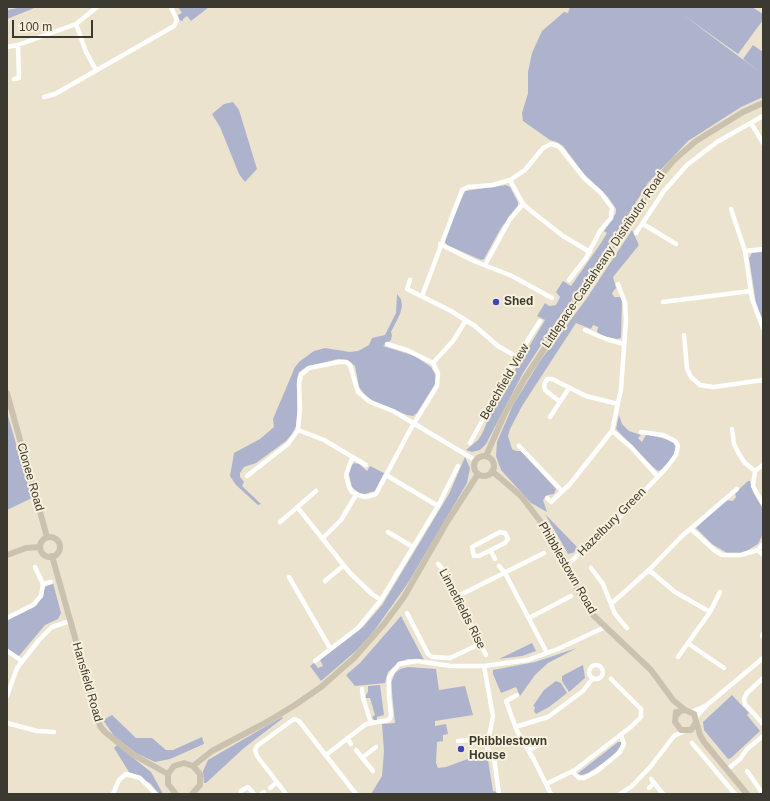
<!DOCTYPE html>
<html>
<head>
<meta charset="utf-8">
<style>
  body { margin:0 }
  #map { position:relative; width:770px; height:801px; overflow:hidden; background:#ebe3cd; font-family:Arial,sans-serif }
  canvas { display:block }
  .frame { position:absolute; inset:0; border:8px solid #3c3930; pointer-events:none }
  .scale { position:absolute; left:12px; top:20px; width:81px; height:18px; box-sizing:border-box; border:2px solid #3c3930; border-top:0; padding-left:5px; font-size:12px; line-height:14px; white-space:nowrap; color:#3c3930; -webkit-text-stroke:3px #f8f1db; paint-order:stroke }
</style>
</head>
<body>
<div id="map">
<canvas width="770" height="801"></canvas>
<div class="frame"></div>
<div class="scale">100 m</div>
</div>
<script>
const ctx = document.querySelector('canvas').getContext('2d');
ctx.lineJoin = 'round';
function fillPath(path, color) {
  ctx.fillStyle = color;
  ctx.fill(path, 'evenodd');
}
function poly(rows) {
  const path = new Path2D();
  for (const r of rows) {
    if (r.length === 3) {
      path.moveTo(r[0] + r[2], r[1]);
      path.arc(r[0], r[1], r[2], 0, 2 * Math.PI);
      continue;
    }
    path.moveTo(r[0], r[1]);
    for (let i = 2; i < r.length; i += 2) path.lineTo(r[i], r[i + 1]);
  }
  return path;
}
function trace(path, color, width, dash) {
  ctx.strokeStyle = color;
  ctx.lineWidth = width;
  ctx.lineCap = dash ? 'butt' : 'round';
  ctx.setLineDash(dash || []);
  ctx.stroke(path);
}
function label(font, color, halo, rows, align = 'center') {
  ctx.font = font + ' Arial,sans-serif';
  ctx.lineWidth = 4;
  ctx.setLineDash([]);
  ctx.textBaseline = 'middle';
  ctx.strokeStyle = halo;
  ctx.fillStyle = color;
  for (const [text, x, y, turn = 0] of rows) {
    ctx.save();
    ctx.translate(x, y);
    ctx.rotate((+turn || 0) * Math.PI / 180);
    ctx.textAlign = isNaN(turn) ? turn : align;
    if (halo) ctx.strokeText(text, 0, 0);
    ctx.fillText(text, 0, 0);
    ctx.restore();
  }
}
fillPath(poly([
  [22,7,37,7,7,19,7,10],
  [178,7,209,7,191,21,187,16,183,19,183,21,179,20,178,15,182,13],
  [570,7,752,7,763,14,763,20,738,54,682,14,761,73,743,59,753,45,763,52,763,97,741,107,688,141,648,183,594,269,554,325,523,373,486,444,480,450,472,452,466,450,478,440,482,434,495,403,545,320,537,316,545,303,549,306,556,305,560,297,556,292,563,281,571,286,601,243,607,233,604,231,616,213,616,209,608,197,584,174,563,146,557,142,550,140,523,121,522,113,528,93,528,72,532,53,542,31,564,12,568,13],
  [233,102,239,110,257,169,245,182,239,174,220,127,212,114,224,104],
  [506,185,510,187,518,202,518,205,501,228,484,259,481,260,447,245,445,242,445,237,465,191],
  [632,230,639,245,613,277,616,288,612,293,614,297,620,297,622,301,621,338,617,339,602,336,597,332,598,327,593,325,591,329,576,323,522,406,510,429,508,436,512,449,516,451,521,451,556,489,554,494,548,495,543,500,547,512,531,503,501,470,496,456,497,442,513,405,540,361,587,298],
  [763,252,763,322,756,303,749,258,752,253],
  [397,294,401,299,402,306,400,314,391,332,392,335,391,340,383,346,415,356,431,367,436,376,435,384,417,413,413,416,407,415,375,402,366,396,359,387,355,366,348,360,338,359,306,367,299,372,297,378,297,415,296,426,292,434,286,441,256,463,244,467,240,473,240,477,244,482,242,486,261,504,258,505,236,485,230,476,234,453,260,439,274,427,273,419,295,367,300,361,314,351,325,348,350,352,358,351,369,345,372,338,385,335,396,313],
  [7,413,32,498,7,510],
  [619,415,622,424,629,431,641,435,638,438,642,442,646,435,650,435,669,440,674,443,676,447,673,457,661,470,658,471,652,466,616,429],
  [465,457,470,468,467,483,408,583,374,631,356,651,321,681,310,666,314,663,318,668,323,666,320,660,363,627,382,605,449,494],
  [354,463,359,464,367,471,370,466,384,473,375,491,365,494,359,493,352,487,349,474,351,466],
  [748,481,750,481,753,492,763,509,763,534,758,544,748,550,741,553,727,553,712,544,696,528,726,500,733,501,736,497,735,493],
  [545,514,578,548,573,553,568,554,567,552],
  [53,583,61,613,58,619,45,625,19,656,7,648,7,620,36,606,42,597,45,587],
  [401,616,424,660,408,659,399,662,388,672,385,683,355,686,346,675,360,663],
  [532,643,536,651,522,656,499,659],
  [577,648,548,663,535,675,520,696,516,687,501,693,493,674,493,670,535,662],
  [583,665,585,678,569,692,562,681,562,676],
  [408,667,436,669,439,690,465,686,473,715,435,721,435,726,446,724,448,734,443,735,443,741,437,742,436,763,438,768,446,767,484,753,492,759,488,760,493,791,497,792,496,794,371,794,382,776,384,751,382,724,395,723,391,683,395,673,400,669],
  [556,681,561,683,567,693,549,707,536,714,534,711,535,707,533,706,544,690],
  [380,685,384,715,377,717,377,720,374,720,372,717,375,715,370,698,366,698,366,695,368,692,368,686],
  [732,695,749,713,747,715,760,731,731,758,728,759,704,730,703,722],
  [112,715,136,738,152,738,166,750,173,750,202,737,204,744,170,759,155,762,136,753,114,736,103,720],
  [282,717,283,718,244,748,206,783,204,783,203,771,208,760],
  [618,742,621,742,621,745,615,754,609,759,588,773,582,775,577,774],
  [117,745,151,772,163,794,159,794,150,783,129,772,114,748]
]), '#adb3cd');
trace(poly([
  [76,24,86,52,96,70],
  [7,47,18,45,76,24,97,7],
  [14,79,19,78,18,45],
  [44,97,55,94,174,26,177,20,171,7],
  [751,123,763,143],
  [510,180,523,204,530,210,563,236,590,252],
  [731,209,745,251,752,299,763,328],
  [643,224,676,244],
  [636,233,664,191,687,165,717,142,763,116],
  [440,244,474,261,512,276,552,298],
  [745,251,763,249],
  [485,265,510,219,523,204],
  [410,280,407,289,451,311,475,326,498,346,517,357],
  [422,296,462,190,468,187,493,185,510,180,525,170,543,148,551,144,558,146,562,150,584,178,601,193,612,208,611,218,600,231,586,258,569,280],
  [663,302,751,291],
  [585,330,606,339,624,344],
  [684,335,687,369,691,377,700,385,714,387,763,380],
  [433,363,453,341,466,320],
  [560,402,545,390,544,385,547,379,552,379,586,396,618,404],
  [550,417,569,388],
  [732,429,734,444,739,454,745,463,755,471],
  [298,430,324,440,366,465],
  [612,431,631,447,658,477],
  [470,443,517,357,540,321],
  [519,446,562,491],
  [352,458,346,475,349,487,352,492,361,496,366,497,376,494,410,430,437,386,438,373,433,363,407,350,387,344],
  [763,465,755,471,753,486,763,504],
  [386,475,438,506],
  [247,476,288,444,298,430,300,409,299,384,301,375,309,368,339,362,346,362,350,365,358,392,370,402,393,411,475,460],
  [547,498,551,502,570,484,612,431,621,389,626,320,625,303,618,284],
  [298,508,350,573,372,594,381,600],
  [280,522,316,491],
  [691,529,714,550,722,555,741,555,758,550,763,544],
  [388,532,413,547],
  [500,532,505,533,508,539,505,543,479,556,474,556,472,547,500,532],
  [322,539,341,520,356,495],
  [758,550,763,555],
  [491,551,495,559],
  [438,564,441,567,486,655],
  [499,566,505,573,547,653],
  [566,566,615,522,668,466,676,455,678,446,675,441,663,435,641,432],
  [591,568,603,584,615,614,627,628],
  [649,570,675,592,710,612,678,657],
  [289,577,330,648],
  [325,581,343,566],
  [43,584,51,582],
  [456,597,544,553],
  [611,604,649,570,682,536,737,489],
  [710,612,720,592],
  [407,613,428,654,432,657,450,658,480,644],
  [7,618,33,605,41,596,43,584,35,567],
  [529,618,571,596],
  [762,636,763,634],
  [689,644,724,668],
  [7,651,22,661],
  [315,661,358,628,381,600,438,506,458,466],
  [596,672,7],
  [484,666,493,716,487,748,494,758,499,794],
  [763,678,747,693,744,699,745,704,763,724],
  [362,689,363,698,371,723],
  [517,695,506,701,509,709,517,731,534,760,551,794],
  [7,696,17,668,39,640,52,627,70,621],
  [692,712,707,705,763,658],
  [696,719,697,716,707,705],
  [7,723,37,731,54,732],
  [515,727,548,717,583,691,593,678],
  [347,738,351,744],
  [458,741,489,738],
  [692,743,735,794],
  [356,750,373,771],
  [529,750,546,741],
  [326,755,366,724,389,720,391,716,389,697,389,677,399,664,417,661,451,666,484,666,528,660,558,649,605,627],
  [362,758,376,747],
  [728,769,740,759,747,749,763,736],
  [572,771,579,778,584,778,596,772,620,752,624,744,621,735],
  [747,771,763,794],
  [651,779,663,794],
  [546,784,575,770,632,726,641,717,641,709,611,679],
  [270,788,277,782],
  [649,788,654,783],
  [113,794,119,780,126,774,140,778,156,794],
  [241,794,241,791,248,787,254,794],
  [261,794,264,792],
  [286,794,257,756,255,750,257,746,294,719,299,721,356,794],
  [620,794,632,786,651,766,674,736,684,731]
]), '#fff', 4.5);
trace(poly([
  [7,393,47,537],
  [484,466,10],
  [486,456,505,413,525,378,651,187,674,160,696,141,743,112,763,103],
  [492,471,521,496,544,526,582,598,593,615,651,670,673,700,685,710],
  [50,547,10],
  [7,555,26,548,40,547],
  [52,556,100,726,105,732,132,754,168,774],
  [676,712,675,722,681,730,691,730,696,722],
  [676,716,680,711,685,710,694,714,700,735,704,742,747,794],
  [193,766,212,751,267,722,295,705,321,687,354,658,384,624,404,597,447,522,478,474],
  [176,794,168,784,168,774,174,766,184,763,193,766,200,774,200,785,192,794]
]), '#cac2ae', 6);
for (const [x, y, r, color] of [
  [496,302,4,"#4244b9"],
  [461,749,4,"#4244b9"]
]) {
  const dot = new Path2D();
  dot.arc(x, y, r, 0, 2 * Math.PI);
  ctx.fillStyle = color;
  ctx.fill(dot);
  trace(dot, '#f8f1db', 1.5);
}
label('12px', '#3c3930', '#f8f1db', [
  ["Littlepace-Castaheany Distributor Road",604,260,-56],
  ["Beechfield View",505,382,-60],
  ["Clonee Road",30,477,74],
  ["Hazelbury Green",612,522,-45],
  ["Phibblestown Road",567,568,60],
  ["Linnetfields Rise",462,609,63],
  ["Hansfield Road",87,682,74]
]);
label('bold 12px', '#3c3930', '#f8f1db', [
  ["Shed",504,302],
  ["Phibblestown",469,742],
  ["House",469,756]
], 'left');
</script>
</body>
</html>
